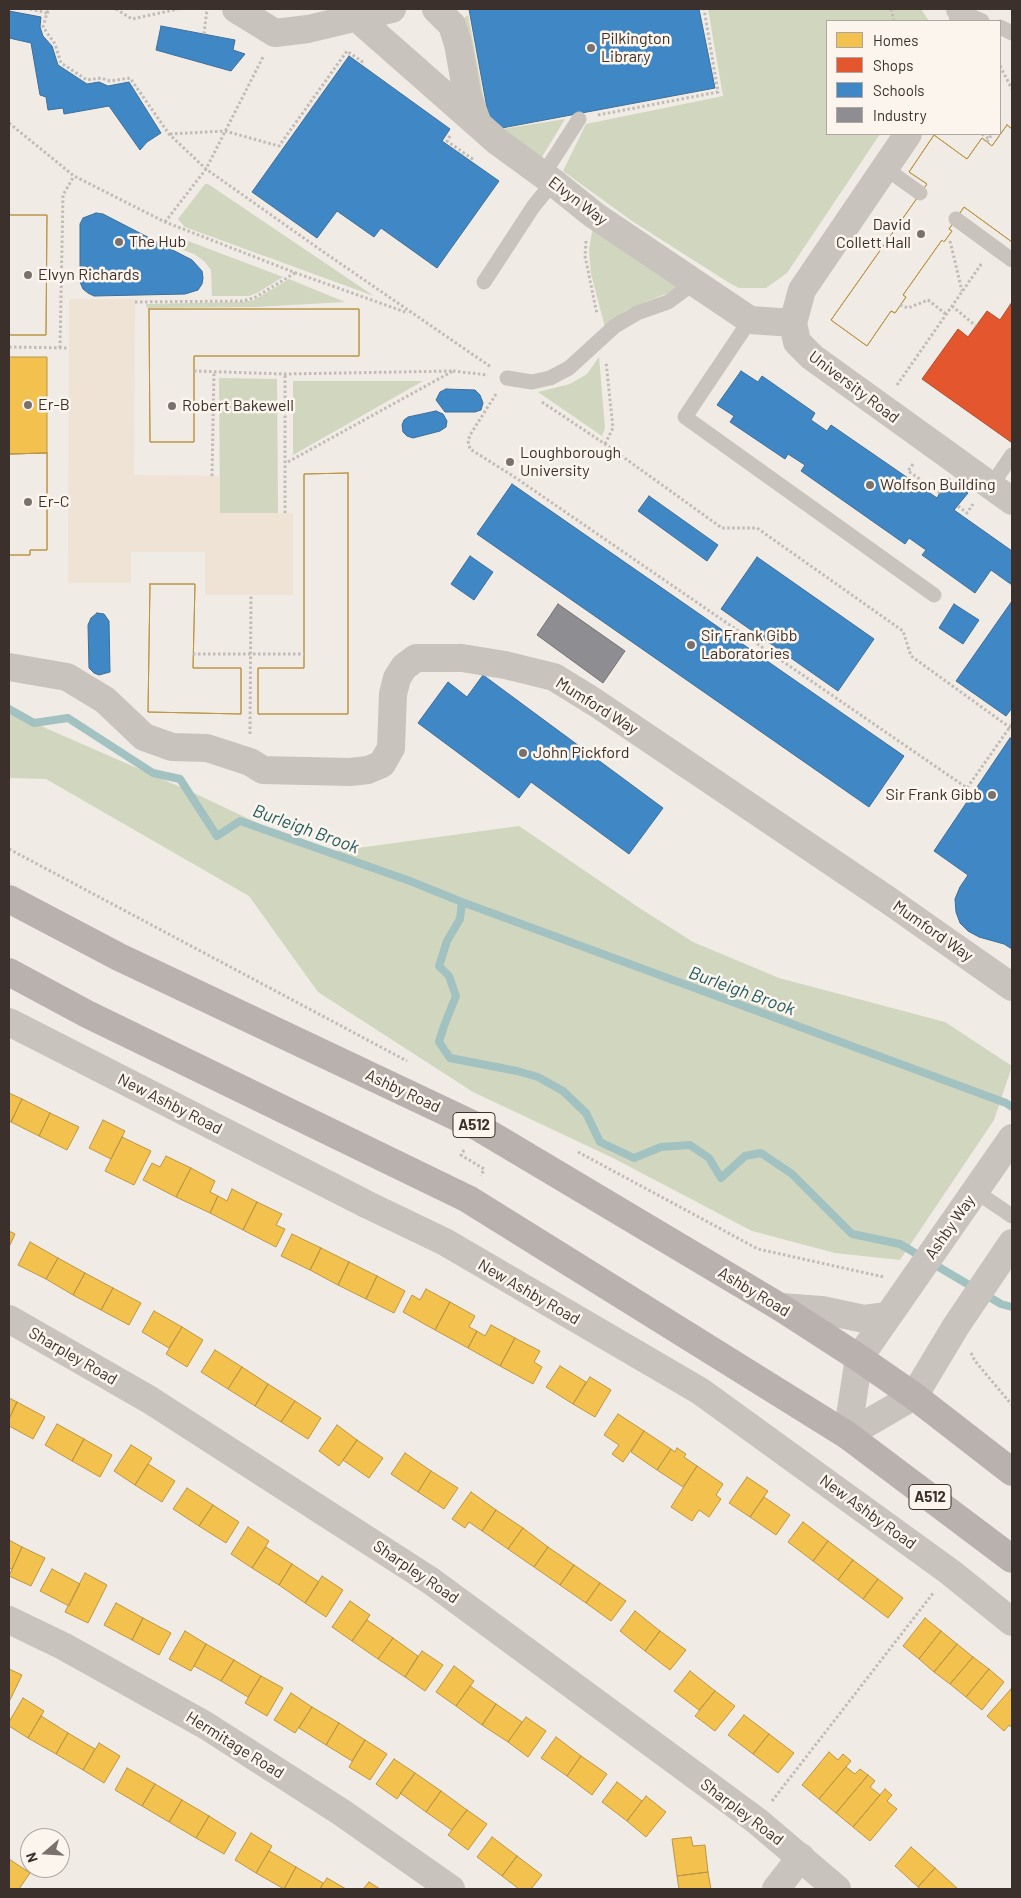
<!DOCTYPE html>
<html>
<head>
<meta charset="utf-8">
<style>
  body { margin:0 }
  #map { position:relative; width:1021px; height:1898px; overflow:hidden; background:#f0ebe5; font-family:Barlow,sans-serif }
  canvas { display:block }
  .frame { position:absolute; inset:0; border:10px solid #3b302b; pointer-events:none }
  .legend { position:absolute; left:826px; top:20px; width:175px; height:115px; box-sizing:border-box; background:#fbf5ee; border:1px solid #aea6a0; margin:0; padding:6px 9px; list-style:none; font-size:15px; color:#3b302b }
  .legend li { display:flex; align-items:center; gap:10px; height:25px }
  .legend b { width:25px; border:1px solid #aea6a0 }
  .north { position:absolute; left:20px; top:1828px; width:50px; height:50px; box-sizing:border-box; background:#fbf5ee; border:1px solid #aea6a0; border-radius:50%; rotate:251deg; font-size:14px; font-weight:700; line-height:20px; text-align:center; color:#3b302b }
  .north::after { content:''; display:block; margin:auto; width:18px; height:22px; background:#7a716c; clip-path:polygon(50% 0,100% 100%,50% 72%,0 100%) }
</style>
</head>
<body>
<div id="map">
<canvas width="1021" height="1898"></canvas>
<div class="frame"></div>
<ul class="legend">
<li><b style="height:14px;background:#f2c14e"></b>Homes</li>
<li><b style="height:14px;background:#e4572e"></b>Shops</li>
<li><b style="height:14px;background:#3f88c5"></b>Schools</li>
<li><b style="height:14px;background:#8d8d92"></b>Industry</li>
</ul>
<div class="north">N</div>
</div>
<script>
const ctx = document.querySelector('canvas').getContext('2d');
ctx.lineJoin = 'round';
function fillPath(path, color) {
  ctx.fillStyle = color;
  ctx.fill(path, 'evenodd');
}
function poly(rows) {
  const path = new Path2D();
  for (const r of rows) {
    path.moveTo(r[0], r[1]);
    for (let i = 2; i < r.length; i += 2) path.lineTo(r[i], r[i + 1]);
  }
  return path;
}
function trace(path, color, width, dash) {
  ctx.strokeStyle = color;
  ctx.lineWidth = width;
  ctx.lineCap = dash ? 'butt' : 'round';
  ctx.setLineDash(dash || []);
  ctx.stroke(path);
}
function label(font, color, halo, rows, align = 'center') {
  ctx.font = font + ' Barlow,sans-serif';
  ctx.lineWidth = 5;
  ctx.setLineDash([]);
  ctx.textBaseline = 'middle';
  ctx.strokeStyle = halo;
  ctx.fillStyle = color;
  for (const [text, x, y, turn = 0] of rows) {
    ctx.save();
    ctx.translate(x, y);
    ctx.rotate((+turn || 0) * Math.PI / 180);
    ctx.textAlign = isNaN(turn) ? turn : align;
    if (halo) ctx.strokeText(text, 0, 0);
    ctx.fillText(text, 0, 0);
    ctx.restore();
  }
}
fillPath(poly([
  [708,9,921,9,929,21,827,21,827,134,880,134,787,273,766,288,739,288,731,284,632,221,563,171,586,124,723,96],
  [468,15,490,131,565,119,536,167,499,142,480,125,469,94,461,46,454,26],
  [205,184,208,184,374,296,185,227,178,219],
  [596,222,684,282,668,293,626,310,605,327,591,274,589,250,592,232],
  [180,238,283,277,257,293,249,296,212,296,211,270,204,261,194,254,175,247],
  [289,279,345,302,255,307,147,308,146,304,243,302,254,300],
  [599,357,605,428,602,436,538,392,570,384,587,374],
  [219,378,277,379,278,513,220,513],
  [293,381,423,381,293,455],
  [9,712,194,793,321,853,519,826,641,909,693,942,779,978,945,1022,1012,1066,994,1120,900,1260,835,1253,752,1231,613,1158,473,1092,318,992,249,896,46,779,9,778]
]), '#d1d6bf');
fillPath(poly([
  [69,299,135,299,134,475,220,476,220,513,293,513,293,595,205,595,205,552,131,552,131,583,68,583]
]), '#eee3d5');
const homes = poly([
  [1007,125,1012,129,1012,242,964,207,949,229,952,231,944,242,942,240,903,295,906,297,895,313,891,311,867,346,831,320,927,184,909,172,934,135,967,159,982,138,992,146,1007,125],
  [1007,125,1012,129,1012,242,964,207,949,229,952,231,944,242,942,240,903,295,906,297,895,313,891,311,867,346,831,320,927,184,909,172,934,135,967,159,982,138,992,146,1007,125],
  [9,215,47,215,46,335,9,335,9,215],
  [9,215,47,215,46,335,9,335,9,215],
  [149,309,359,309,359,356,194,356,194,442,150,442,149,309],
  [149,309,359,309,359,356,194,356,194,442,150,442,149,309],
  [9,357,47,357,47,453,9,454,9,357],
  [47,453,47,550,30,550,30,555,9,555,9,454,47,453],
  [47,453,47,550,30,550,30,555,9,555,9,454,47,453],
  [348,473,348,714,258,714,258,668,304,668,304,474,348,473],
  [348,473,348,714,258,714,258,668,304,668,304,474,348,473],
  [150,584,195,584,193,668,241,668,241,714,148,712,150,584],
  [150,584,195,584,193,668,241,668,241,714,148,712,150,584],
  [9,1093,22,1099,11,1122,9,1121,9,1093],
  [22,1099,50,1113,39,1136,11,1122,22,1099],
  [50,1113,79,1127,67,1150,39,1136,50,1113],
  [103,1120,125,1131,111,1159,89,1148,103,1120],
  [122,1137,151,1151,134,1185,105,1171,122,1137],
  [166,1156,191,1168,176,1197,143,1180,152,1163,160,1167,166,1156],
  [191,1168,215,1181,210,1192,218,1196,210,1213,176,1197,191,1168],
  [232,1189,257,1202,243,1230,210,1213,218,1196,227,1201,232,1189],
  [257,1202,282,1214,276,1225,285,1229,276,1247,243,1230,257,1202],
  [9,1231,15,1234,9,1247,9,1231],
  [292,1234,321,1248,310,1270,281,1256,292,1234],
  [30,1242,58,1258,46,1279,18,1265,30,1242],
  [321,1248,349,1262,338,1285,310,1270,321,1248],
  [58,1258,85,1273,73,1295,46,1279,58,1258],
  [349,1262,377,1276,366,1299,338,1285,349,1262],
  [85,1273,113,1288,101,1310,73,1295,85,1273],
  [377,1276,405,1291,394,1313,366,1299,377,1276],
  [113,1288,141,1303,129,1325,101,1310,113,1288],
  [426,1289,450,1302,435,1330,403,1312,412,1295,420,1300,426,1289],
  [450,1302,475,1316,469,1327,477,1331,468,1348,435,1330,450,1302],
  [154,1311,182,1327,169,1348,142,1332,154,1311],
  [491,1325,515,1338,500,1366,468,1348,477,1331,485,1336,491,1325],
  [182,1327,203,1340,187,1367,166,1354,182,1327],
  [515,1338,540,1351,534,1362,542,1367,533,1384,500,1366,515,1338],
  [215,1350,242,1367,228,1389,201,1372,215,1350],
  [560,1366,586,1382,573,1404,546,1387,560,1366],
  [242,1367,268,1384,255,1406,228,1389,242,1367],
  [590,1377,611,1390,595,1417,573,1404,590,1377],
  [268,1384,295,1401,281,1422,255,1406,268,1384],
  [9,1398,17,1402,9,1419,9,1398],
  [295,1401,321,1418,308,1439,281,1422,295,1401],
  [17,1402,45,1417,33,1439,9,1426,9,1419,17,1402],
  [618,1414,644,1431,623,1462,612,1454,619,1445,604,1435,618,1414],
  [57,1424,84,1439,72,1461,45,1445,57,1424],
  [337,1425,357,1440,339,1466,319,1451,337,1425],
  [644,1431,671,1449,657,1470,631,1452,644,1431],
  [84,1439,112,1455,100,1477,72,1461,84,1439],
  [357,1440,383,1458,369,1478,343,1460,357,1440],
  [131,1445,152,1458,135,1485,114,1471,131,1445],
  [677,1448,686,1454,684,1457,697,1466,683,1487,657,1470,671,1449,675,1452,677,1448],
  [405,1453,431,1471,418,1492,391,1474,405,1453],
  [148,1464,175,1481,162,1502,135,1485,148,1464],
  [697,1466,723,1484,716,1495,721,1499,709,1517,699,1510,692,1521,671,1507,697,1466],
  [431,1471,458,1488,444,1509,418,1492,431,1471],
  [747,1477,768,1491,750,1517,729,1503,747,1477],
  [187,1488,213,1505,199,1526,173,1509,187,1488],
  [471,1492,496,1510,482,1531,469,1522,465,1528,452,1519,471,1492],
  [764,1497,790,1515,776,1535,750,1517,764,1497],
  [213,1505,239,1522,226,1543,199,1526,213,1505],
  [496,1510,523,1528,508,1549,482,1531,496,1510],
  [803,1522,828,1541,813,1561,788,1542,803,1522],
  [248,1527,269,1541,252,1568,231,1554,248,1527],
  [523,1528,548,1547,534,1567,508,1549,523,1528],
  [9,1540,22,1547,12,1569,9,1568,9,1540],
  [828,1541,853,1560,838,1580,813,1561,828,1541],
  [22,1547,45,1558,31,1586,9,1576,22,1547],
  [266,1547,292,1564,279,1585,252,1568,266,1547],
  [548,1547,574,1565,560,1585,534,1567,548,1547],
  [853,1560,878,1579,863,1599,838,1580,853,1560],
  [292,1564,319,1582,305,1603,279,1585,292,1564],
  [574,1565,600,1583,586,1603,560,1585,574,1565],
  [52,1569,80,1584,69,1606,40,1591,52,1569],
  [85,1573,107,1585,88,1623,65,1612,85,1573],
  [322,1576,343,1590,326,1617,305,1603,322,1576],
  [878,1579,903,1598,888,1618,863,1599,878,1579],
  [600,1583,626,1601,611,1621,586,1603,600,1583],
  [350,1601,370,1615,352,1641,332,1627,350,1601],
  [116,1603,143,1618,132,1640,104,1625,116,1603],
  [635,1611,660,1631,645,1651,620,1631,635,1611],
  [143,1618,171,1633,159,1655,132,1640,143,1618],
  [925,1618,941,1631,919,1659,903,1646,925,1618],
  [367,1620,393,1638,378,1659,352,1641,367,1620],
  [185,1631,206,1644,191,1671,169,1659,185,1631],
  [660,1631,686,1650,670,1670,645,1651,660,1631],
  [941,1631,957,1644,934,1672,919,1659,941,1631],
  [393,1638,418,1656,405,1677,378,1659,393,1638],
  [206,1644,234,1660,221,1681,194,1666,206,1644],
  [957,1644,973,1657,950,1684,934,1672,957,1644],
  [422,1651,443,1665,425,1691,405,1677,422,1651],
  [973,1657,989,1669,966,1697,950,1684,973,1657],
  [234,1660,261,1676,248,1697,221,1681,234,1660],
  [454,1666,474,1681,456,1706,436,1692,454,1666],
  [9,1669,22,1675,9,1702,9,1669],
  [989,1669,1004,1682,982,1710,966,1697,989,1669],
  [690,1671,715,1691,699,1710,674,1691,690,1671],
  [261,1676,283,1688,267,1716,245,1703,261,1676],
  [470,1686,496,1704,482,1725,456,1706,470,1686],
  [1011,1689,1012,1690,1012,1728,1009,1725,1004,1731,987,1716,1011,1689],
  [715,1691,735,1706,715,1731,695,1716,715,1691],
  [291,1693,312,1707,295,1733,274,1720,291,1693],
  [23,1698,44,1711,28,1738,9,1726,9,1722,23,1698],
  [496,1704,522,1722,508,1742,482,1725,496,1704],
  [312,1707,339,1723,326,1745,299,1728,312,1707],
  [744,1715,769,1734,753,1754,728,1735,744,1715],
  [41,1716,68,1733,56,1754,28,1738,41,1716],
  [526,1717,546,1731,528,1757,508,1742,526,1717],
  [339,1723,365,1740,352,1761,326,1745,339,1723],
  [68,1733,95,1749,83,1770,56,1754,68,1733],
  [769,1734,794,1753,778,1773,753,1754,769,1734],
  [556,1737,581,1756,567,1776,541,1758,556,1737],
  [365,1740,387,1754,370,1780,349,1767,365,1740],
  [99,1743,120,1756,104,1783,83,1770,99,1743],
  [829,1752,838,1760,843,1754,851,1761,819,1799,802,1785,829,1752],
  [581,1756,607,1774,592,1795,567,1776,581,1756],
  [394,1759,415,1773,397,1799,376,1784,394,1759],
  [846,1767,855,1774,860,1769,868,1775,836,1813,819,1799,846,1767],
  [127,1768,155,1784,142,1806,115,1790,127,1768],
  [415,1773,441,1791,426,1812,400,1793,415,1773],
  [868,1775,875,1781,870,1787,880,1795,853,1827,836,1813,868,1775],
  [617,1782,642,1801,627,1821,602,1802,617,1782],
  [155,1784,182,1800,169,1822,142,1806,155,1784],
  [885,1789,892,1795,887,1801,897,1809,870,1841,853,1827,885,1789],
  [441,1791,467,1810,452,1830,426,1812,441,1791],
  [646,1796,666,1812,646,1837,627,1821,646,1796],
  [182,1800,209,1816,196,1838,169,1822,182,1800],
  [467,1810,487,1824,468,1850,448,1835,467,1810],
  [209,1816,236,1833,224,1854,196,1838,209,1816],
  [251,1833,272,1846,256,1873,235,1860,251,1833],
  [492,1837,517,1856,502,1876,477,1857,492,1837],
  [691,1837,693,1846,705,1845,708,1872,677,1876,672,1839,691,1837],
  [911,1847,935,1868,918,1887,895,1866,911,1847],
  [269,1851,296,1867,284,1889,256,1873,269,1851],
  [517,1856,542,1875,531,1889,519,1889,502,1876,517,1856],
  [9,1859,30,1873,19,1889,9,1889,9,1859],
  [296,1867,323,1883,320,1889,284,1889,296,1867],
  [935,1868,958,1889,921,1889,918,1887,935,1868],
  [708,1872,711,1889,679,1889,677,1876,708,1872],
  [327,1878,346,1889,320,1889,327,1878],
  [369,1882,380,1889,363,1889,369,1882]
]);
fillPath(homes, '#f2c14e');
trace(homes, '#bb9644', 1);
const shops = poly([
  [1012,302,1012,440,1011,442,922,379,958,329,968,337,987,311,1000,320,1012,302]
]);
fillPath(shops, '#e4572e');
trace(shops, '#b14b2d', 1);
const schools = poly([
  [469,9,699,9,715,88,491,130,469,9],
  [9,11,41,17,40,27,43,36,52,46,58,65,87,84,99,82,108,86,129,82,161,133,147,142,140,150,109,106,64,114,63,108,48,110,46,97,40,95,31,43,9,38,9,11],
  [161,26,235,40,233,50,245,54,231,71,156,50,161,26],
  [349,56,450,129,442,141,499,181,437,268,381,228,374,237,337,211,317,238,252,192,349,56],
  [96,213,103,214,192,260,202,271,203,278,202,284,198,290,185,294,94,296,88,293,83,289,80,282,80,224,83,218,96,213],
  [741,371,758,382,762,376,815,413,811,420,827,431,831,425,937,498,948,478,968,493,954,510,1012,551,1012,585,991,570,975,593,922,555,926,550,909,538,905,544,801,471,805,465,788,454,785,459,730,422,734,416,717,405,741,371],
  [446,389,475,390,480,395,483,403,481,410,475,412,445,412,436,400,440,392,446,389],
  [436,411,443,414,447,421,446,427,440,431,413,438,407,436,403,432,402,425,404,420,408,417,436,411],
  [512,484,904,756,869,807,477,534,512,484],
  [649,496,718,545,707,561,638,511,649,496],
  [470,556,493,572,474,600,451,584,470,556],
  [757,557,874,639,838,691,721,609,757,557],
  [1012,601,1012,708,1006,716,956,681,1012,601],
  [954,604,979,620,963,644,939,628,954,604],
  [97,613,104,614,109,621,110,672,99,675,94,673,89,668,88,625,91,618,97,613],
  [483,675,663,808,629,854,531,782,519,798,418,723,448,682,467,697,483,675],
  [1010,738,1012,739,1012,949,1004,944,979,937,968,931,960,923,956,912,955,899,960,887,968,875,934,851,1010,738]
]);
fillPath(schools, '#3f88c5');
trace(schools, '#3e6e97', 1);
const industry = poly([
  [558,604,625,651,603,683,537,635,558,604]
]);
fillPath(industry, '#8d8d92');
trace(industry, '#747173', 1);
trace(poly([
  [9,709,34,723,68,718,153,773,180,779,217,836,240,821,410,881,462,902,1006,1103,1012,1107],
  [462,902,460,919,447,941,439,966,449,976,456,996,444,1026,439,1042,450,1058,517,1071,538,1077,563,1091,586,1113,600,1142,634,1158,661,1147,690,1145,709,1158,721,1178,745,1156,761,1153,792,1174,852,1234,900,1244,1001,1304,1012,1307]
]), '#a1c2c1', 8);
trace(poly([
  [30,9,47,13,43,27,55,44,61,63,87,80,101,78,110,81,130,78,169,134,206,169,325,253,491,367],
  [116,9,132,19,178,9],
  [891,9,894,21],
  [47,13,50,9],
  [204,34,207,9],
  [1000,66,1012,89],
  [598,115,718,92,704,9],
  [9,123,74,176,165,222,296,273,408,313],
  [170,134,225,131,279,146,347,51,364,63],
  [982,134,989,139],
  [450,136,447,141,474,160],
  [987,142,992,134],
  [165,222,206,169,264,55],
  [586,241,585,256,597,314],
  [950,241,962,291],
  [135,302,243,301,254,298,295,273],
  [900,305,908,308,928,300,946,314],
  [952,306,976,326],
  [9,347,69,348],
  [60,348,63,195,74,176],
  [194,371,285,374,453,371,286,463],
  [453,371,488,375],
  [897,385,982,263],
  [496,394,470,435,468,441,470,449,513,476,967,788,1012,724],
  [542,402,605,444,722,528,757,528,903,631,911,656,1012,729],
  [605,444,613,428,606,362],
  [913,464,908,471,940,493],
  [212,476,214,372],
  [958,506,967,513,973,504],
  [285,513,285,374],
  [193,654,304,654],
  [250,734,251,595],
  [9,849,407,1061],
  [464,1150,461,1155,484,1169,481,1176],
  [578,1152,758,1249,884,1277],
  [971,1353,975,1361,1012,1405],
  [772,1801,934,1592]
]), '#c2bbb6', 3, [2.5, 2.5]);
trace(poly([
  [963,13,982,21],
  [1000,27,1012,33],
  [885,168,920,193],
  [543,175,579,119],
  [956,219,1012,260],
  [484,282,533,207,553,182],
  [750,320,685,417,934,595],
  [507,378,532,382,550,378,569,368,615,326,637,313,668,302,694,283],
  [991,486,1012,455],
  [975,1191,1012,1216]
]), '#c9c3be', 15);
trace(poly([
  [236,9,275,33,308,29,392,9],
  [436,9,452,25,458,44,467,94,478,124],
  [960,9,963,13,963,21],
  [356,17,498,142,553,182,594,215,750,320,793,323],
  [908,134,802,290,793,323,797,342,812,357,1012,501],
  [9,667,67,677,105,700,144,737,172,747,207,748,250,762,263,770,350,772,368,770,382,764,391,748,393,694,397,678,404,667,416,658,462,658,505,665,554,677,596,703,888,900,1012,987],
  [9,1022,368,1205,445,1242,700,1391,950,1572,1012,1622],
  [780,1307,822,1310,864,1319,887,1316],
  [9,1319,150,1400,431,1581,757,1821,837,1889],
  [847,1435,859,1358,1012,1138],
  [847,1435,914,1396,956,1326,1012,1243],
  [9,1620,63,1646,205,1725,341,1812,451,1889],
  [776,1889,801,1857]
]), '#c9c3be', 28);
trace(poly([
  [9,899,119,957,478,1127,780,1307,859,1358,914,1396,1012,1472],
  [9,972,87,1014,468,1199,847,1435,1012,1559]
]), '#b8b1ad', 28);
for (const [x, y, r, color] of [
  [591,48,5,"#7a716c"],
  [921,234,5,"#7a716c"],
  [119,242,5,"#7a716c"],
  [28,275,5,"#7a716c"],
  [28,405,5,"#7a716c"],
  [172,406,5,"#7a716c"],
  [510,462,5,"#7a716c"],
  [870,485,5,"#7a716c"],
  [28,502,5,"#7a716c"],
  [691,645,5,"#7a716c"],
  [523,753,5,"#7a716c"],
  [992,795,5,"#7a716c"]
]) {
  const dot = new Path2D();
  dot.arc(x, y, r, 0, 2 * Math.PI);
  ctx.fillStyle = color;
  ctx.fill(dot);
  trace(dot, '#fbf5ee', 2);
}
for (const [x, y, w] of [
  [474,1125,42],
  [930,1497,42]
]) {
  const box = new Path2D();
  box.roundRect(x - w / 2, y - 12.5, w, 25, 4);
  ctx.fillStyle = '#fbf5ee';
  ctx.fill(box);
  trace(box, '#3b302b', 1);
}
label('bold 15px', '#3b302b', null, [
  ["A512",474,1125],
  ["A512",930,1497]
]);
label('16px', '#3b302b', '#fbf5ee', [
  ["Pilkington",601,39],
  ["Library",601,57],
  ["David",911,225,"right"],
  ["Collett Hall",911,243,"right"],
  ["The Hub",129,242],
  ["Elvyn Richards",38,275],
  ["Er-B",38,405],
  ["Robert Bakewell",182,406],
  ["Loughborough",520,453],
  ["University",520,471],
  ["Wolfson Building",880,485],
  ["Er-C",38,502],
  ["Sir Frank Gibb",701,636],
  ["Laboratories",701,654],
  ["John Pickford",533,753],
  ["Sir Frank Gibb",982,795,"right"]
], 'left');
label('16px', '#3b302b', '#fbf5ee', [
  ["Elvyn Way",578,201,37],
  ["University Road",854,387,37],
  ["Mumford Way",597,706,32],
  ["Mumford Way",933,931,35],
  ["Ashby Road",403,1091,25],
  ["New Ashby Road",170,1104,27],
  ["Ashby Way",950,1227,-55],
  ["New Ashby Road",529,1292,30],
  ["Ashby Road",754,1292,31],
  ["Sharpley Road",73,1356,30],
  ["New Ashby Road",868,1512,36],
  ["Sharpley Road",416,1572,34],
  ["Hermitage Road",235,1745,32],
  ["Sharpley Road",742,1812,37]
]);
label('italic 18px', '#1f5a5e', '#fbf5ee', [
  ["Burleigh Brook",306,829,20],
  ["Burleigh Brook",742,991,20]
]);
</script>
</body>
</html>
